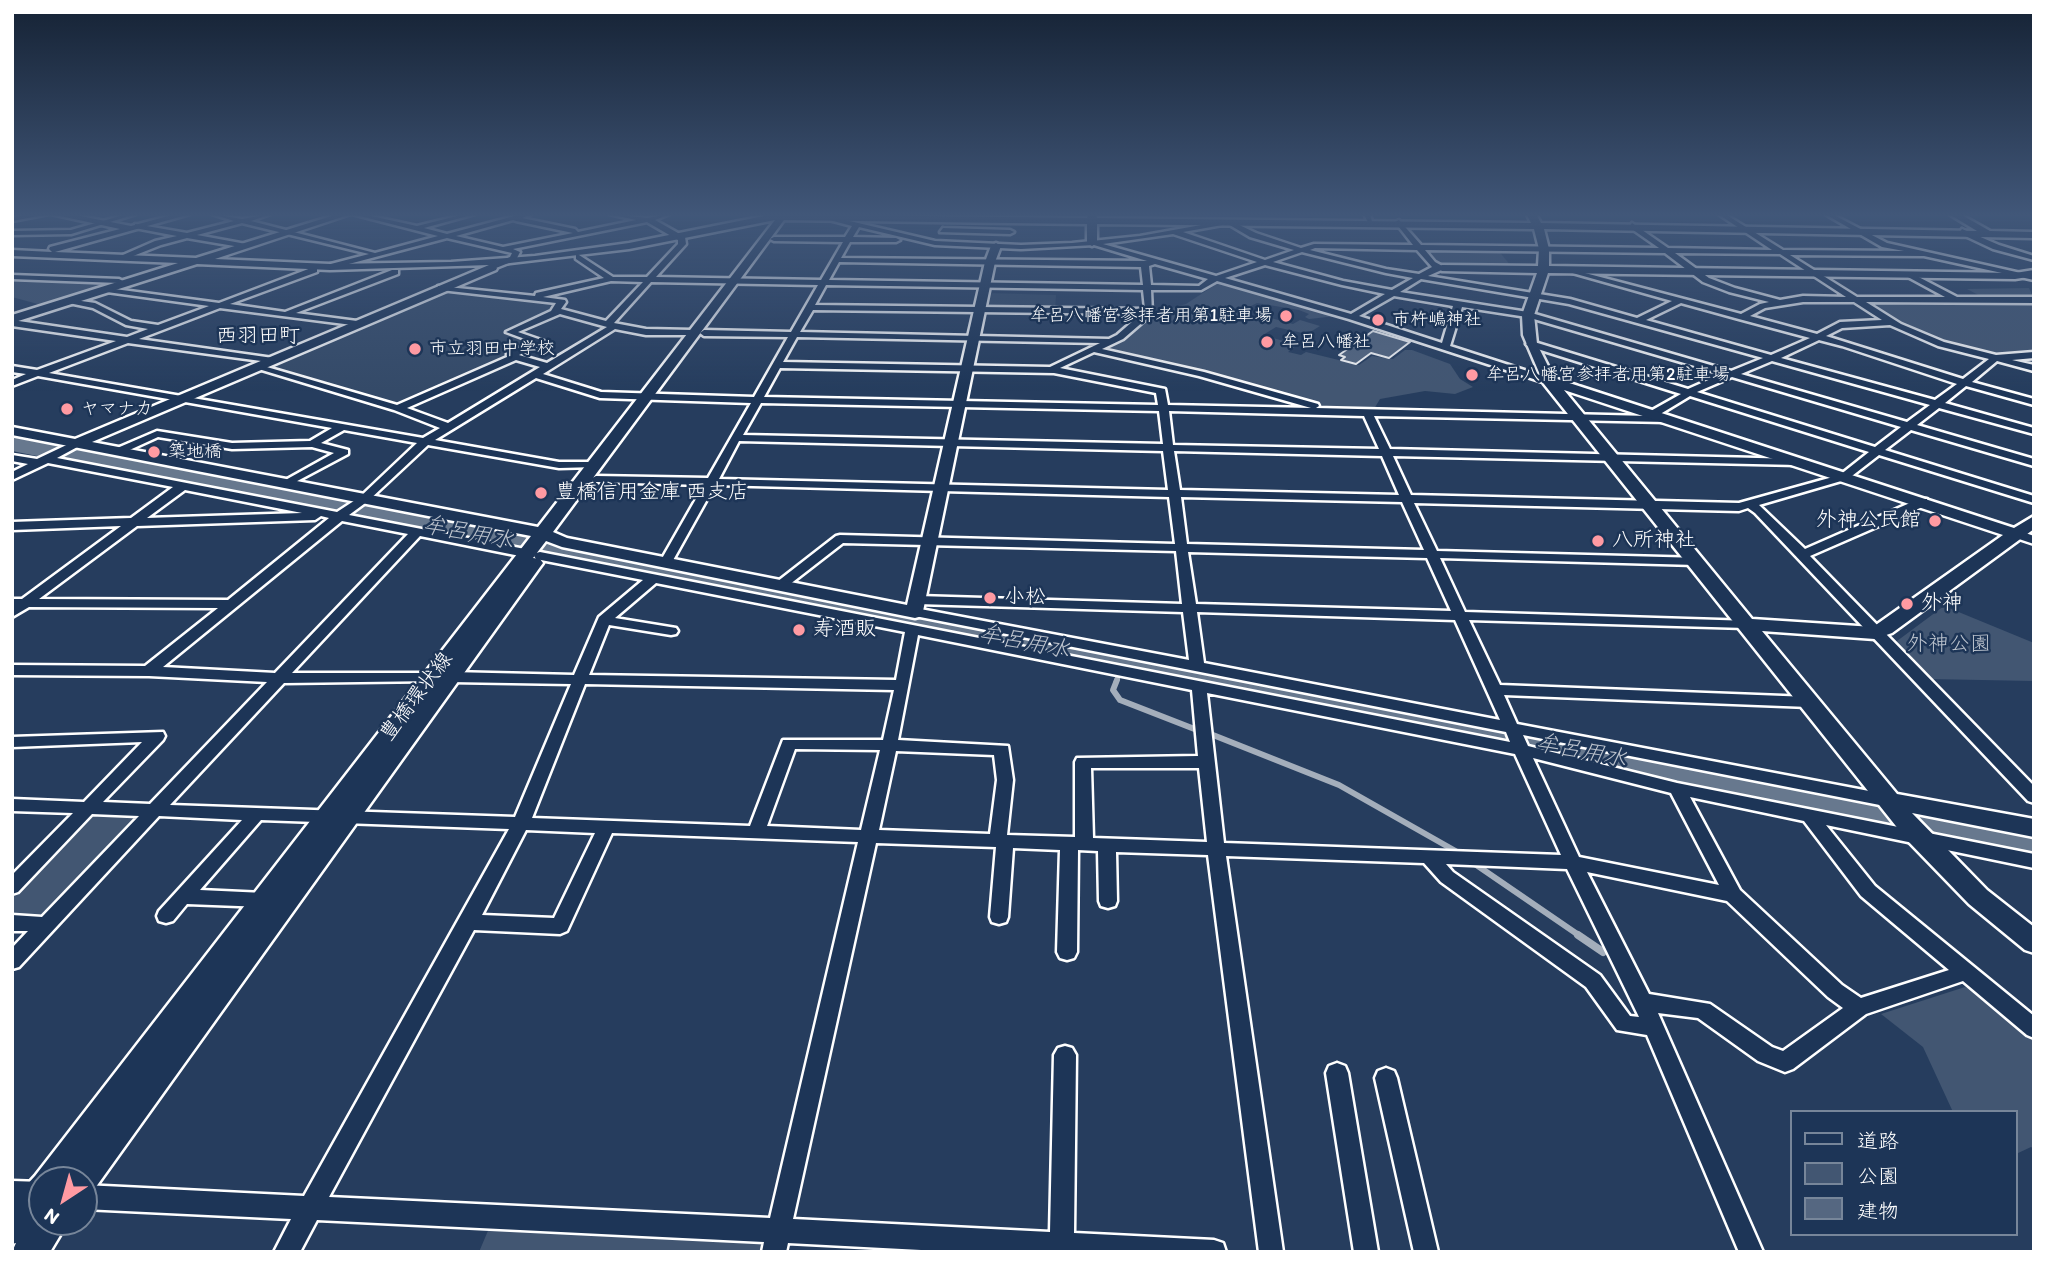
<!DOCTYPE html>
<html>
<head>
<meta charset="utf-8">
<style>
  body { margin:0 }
  #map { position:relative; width:2046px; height:1264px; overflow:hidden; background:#263d5e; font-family:Itim,"Klee One",sans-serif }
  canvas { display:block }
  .frame { position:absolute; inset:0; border:14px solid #fff; pointer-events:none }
  .legend { position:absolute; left:1790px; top:1110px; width:228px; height:126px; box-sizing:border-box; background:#1d3557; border:2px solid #77869a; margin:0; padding:9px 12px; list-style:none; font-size:21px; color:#fff }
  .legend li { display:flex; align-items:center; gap:14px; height:35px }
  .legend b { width:35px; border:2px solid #77869a }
  .north { position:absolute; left:28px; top:1166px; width:70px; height:70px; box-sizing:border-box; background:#1d3557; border:2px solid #77869a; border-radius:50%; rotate:216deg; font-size:19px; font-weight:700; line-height:28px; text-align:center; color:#fff }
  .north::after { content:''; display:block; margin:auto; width:24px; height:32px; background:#ff9aa2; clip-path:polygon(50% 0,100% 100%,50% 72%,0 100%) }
</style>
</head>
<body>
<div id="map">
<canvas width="2046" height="1264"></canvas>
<div class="frame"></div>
<ul class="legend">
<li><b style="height:9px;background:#1d3557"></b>道路</li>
<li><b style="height:19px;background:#425672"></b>公園</li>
<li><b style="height:19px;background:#556781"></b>建物</li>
</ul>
<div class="north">N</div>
</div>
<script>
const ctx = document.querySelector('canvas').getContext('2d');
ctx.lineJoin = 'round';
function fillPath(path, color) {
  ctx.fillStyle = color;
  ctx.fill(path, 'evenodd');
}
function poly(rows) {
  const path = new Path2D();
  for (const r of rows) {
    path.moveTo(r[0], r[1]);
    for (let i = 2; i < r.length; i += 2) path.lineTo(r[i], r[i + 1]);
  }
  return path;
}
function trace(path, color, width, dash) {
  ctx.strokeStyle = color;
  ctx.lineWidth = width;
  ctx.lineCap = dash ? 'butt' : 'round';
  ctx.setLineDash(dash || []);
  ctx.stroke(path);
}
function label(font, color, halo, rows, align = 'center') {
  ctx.font = font + ' Itim,"Klee One",sans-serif';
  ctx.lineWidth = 5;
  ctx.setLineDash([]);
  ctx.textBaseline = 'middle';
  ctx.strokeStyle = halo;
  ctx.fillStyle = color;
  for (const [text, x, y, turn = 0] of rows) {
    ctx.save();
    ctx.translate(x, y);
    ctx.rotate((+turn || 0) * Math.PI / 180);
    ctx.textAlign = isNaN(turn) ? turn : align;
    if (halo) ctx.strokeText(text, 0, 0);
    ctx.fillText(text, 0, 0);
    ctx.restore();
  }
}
fillPath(poly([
  [449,291,558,304,549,314,506,332,537,342,398,405,265,367],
  [988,293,1056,295,1055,310,986,308]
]), '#344a68');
fillPath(poly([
  [1425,248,1498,250,1511,266,1445,266,1438,264],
  [12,279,113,283,114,284,45,306,12,297],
  [1218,283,1336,316,1309,319,1305,317,1309,314,1299,310,1257,303,1239,312,1245,316,1267,317,1293,324,1300,320,1320,326,1307,334,1276,327,1263,335,1297,345,1288,352,1301,355,1306,352,1359,365,1372,356,1393,359,1405,350,1412,350,1450,364,1460,379,1473,387,1455,394,1425,391,1380,399,1374,409,1339,410,1101,349,1123,339,1155,313,1186,304],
  [2029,288,2034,299,1986,299,1967,289],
  [1864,301,2034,303,2034,352,1997,356,1954,346,1914,331],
  [1944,606,2034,643,2034,681,1928,679,1898,647,1897,641],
  [100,813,135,815,140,820,42,917,12,917,12,894,86,820],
  [1965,987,1977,992,2034,1041,2034,1149,2031,1147,2016,1154,2016,1112,1953,1112,1923,1047,1881,1014],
  [490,1226,758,1239,766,1246,765,1252,479,1252]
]), '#425672');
trace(poly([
  [1116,682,1119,674]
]), '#a4aebb', 5);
trace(poly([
  [1117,680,1113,690,1120,700,1197,730],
  [1213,735,1339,785,1459,853],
  [1472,862,1580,936]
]), '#a4aebb', 6);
trace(poly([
  [1578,935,1603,952]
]), '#a4aebb', 8);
fillPath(poly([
  [12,437,1723,768,1763,783,2034,837,2034,865,1756,807,1715,791,12,451,12,437]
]), '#67788e');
const building = poly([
  [1373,331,1410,342,1389,358,1371,353,1356,364,1341,360,1345,357,1339,355,1373,331]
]);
fillPath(building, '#556781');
trace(building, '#fff', 2);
const street = poly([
  [35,214,49,214,12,221,12,217,35,214],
  [127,214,136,214,71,234,12,235,12,231,71,230,127,214],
  [212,214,242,219,271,214,251,221,375,253,438,236,352,214,362,214,417,226,465,214,475,214,424,228,447,234,522,214,532,214,522,218,575,229,578,232,636,220,609,214,647,218,670,214,655,220,685,237,686,244,656,277,821,280,843,242,774,241,770,239,774,237,845,237,852,226,822,218,824,215,935,241,1021,245,1072,243,1140,236,1229,220,1256,233,1301,248,1314,244,1413,245,1395,222,1399,220,1421,245,1659,248,1629,227,1632,223,1668,248,1772,250,1718,214,1725,214,1783,250,1904,251,1882,247,1825,214,1832,214,1887,243,2034,276,2034,280,1924,256,1790,255,1857,297,1945,297,1908,277,1908,273,1911,273,1957,297,2034,297,2034,303,1866,302,1901,324,1944,342,1996,355,2034,352,2034,358,2012,360,2034,365,2034,371,1997,361,1972,382,2034,399,2034,405,1966,386,1945,403,2034,428,2034,434,1939,408,1917,425,2034,459,2034,466,1911,430,1885,450,2034,496,2034,503,1879,455,1848,479,1759,505,1805,549,1919,499,1927,499,1927,505,1810,556,2034,786,2034,803,2028,801,1755,513,1748,508,1739,511,1414,503,1437,551,1701,558,1702,561,1696,565,1440,558,1465,612,1751,621,1753,624,1746,628,1469,620,1500,685,1809,697,1817,702,1809,707,1504,695,1517,724,1890,795,1896,797,1898,801,1896,805,1890,807,1523,735,1528,746,1677,783,2034,854,2034,868,1826,825,1875,886,2034,1016,2034,1038,2027,1035,1963,981,1866,1014,1793,1069,1785,1072,1758,1061,1698,1018,1658,1013,1763,1252,1739,1252,1647,1035,1617,1030,1586,987,1441,882,1424,863,1226,856,1283,1252,1259,1252,1208,855,1116,852,1117,901,1115,906,1108,908,1101,906,1099,901,1098,851,1078,850,1077,952,1074,958,1067,960,1060,958,1057,952,1060,850,1013,848,1008,917,1006,922,999,924,992,922,990,917,996,847,876,843,793,1219,1050,1232,1054,1055,1058,1048,1065,1046,1072,1048,1076,1055,1074,1233,1214,1240,1223,1243,1226,1252,959,1252,788,1243,786,1252,762,1252,764,1242,317,1220,300,1252,274,1252,291,1219,84,1209,84,1185,304,1196,509,829,261,820,200,890,264,893,271,895,273,900,271,905,264,907,187,904,173,921,166,923,159,921,157,916,159,911,242,820,159,816,19,967,12,969,12,948,28,931,12,931,12,915,42,917,139,816,92,814,18,892,12,894,12,875,73,813,12,811,12,799,84,802,142,742,12,747,12,737,163,732,165,736,163,740,103,802,150,804,267,682,149,676,12,675,12,665,145,666,218,608,29,607,12,617,12,599,22,599,121,526,12,530,12,522,131,518,173,487,48,463,12,480,12,472,28,464,12,461,12,455,37,459,77,440,81,441,81,445,57,458,337,512,360,497,417,443,344,430,321,443,348,450,348,454,286,487,280,484,282,482,334,453,312,447,232,449,158,437,123,453,115,453,115,449,157,431,232,443,310,441,332,428,38,376,12,386,12,380,26,374,12,372,12,366,37,370,116,341,12,326,12,320,127,337,148,329,126,325,93,308,64,302,68,299,95,303,131,321,158,325,209,306,107,292,103,290,107,288,219,303,311,268,317,268,317,272,230,304,285,312,392,270,398,270,398,274,296,313,357,321,360,322,360,326,220,308,139,339,273,358,276,359,276,363,128,343,49,373,423,438,440,428,394,410,252,367,260,365,397,405,507,357,507,353,533,342,506,332,551,311,556,303,441,290,438,290,438,286,535,296,536,293,604,278,576,259,576,255,579,255,613,277,647,277,678,244,678,240,647,222,513,249,520,252,516,260,496,268,492,266,493,264,510,257,512,253,447,238,330,269,326,267,327,265,369,254,242,223,197,235,246,244,246,248,187,238,161,245,123,260,116,258,155,241,177,236,135,228,135,224,187,233,234,221,212,214],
  [513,220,516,221,573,233,503,247,456,236,513,220],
  [1228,224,1250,237,1294,250,1265,260,1183,232,1228,224],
  [859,227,935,245,1021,249,1094,245,1147,261,841,258,850,242,896,242,900,240,896,238,853,237,859,227],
  [1173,234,1257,262,1216,276,1103,244,1173,234],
  [1315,248,1417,250,1432,267,1419,274,1386,269,1310,250,1315,248],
  [1425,250,1665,253,1703,282,1729,292,1769,302,1760,304,1741,314,1566,268,1562,270,1672,301,1637,318,1570,299,1428,276,1446,268,1435,262,1425,250],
  [1302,252,1386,273,1413,278,1392,290,1343,281,1273,262,1302,252],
  [1675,253,1780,254,1846,297,1803,296,1780,300,1735,288,1709,278,1675,253],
  [839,262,1141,267,1143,285,829,280,839,262],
  [1155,264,1208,279,1199,286,1151,285,1149,266,1155,264],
  [1265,265,1342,285,1385,294,1351,314,1225,278,1265,265],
  [1421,279,1569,304,1763,358,1731,371,1528,312,1400,292,1421,279],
  [611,281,643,282,606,321,561,309,566,302,565,300,543,297,611,281],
  [1217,281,1349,319,1549,384,1554,381,1552,379,1450,346,1462,307,1527,317,1722,374,1688,389,1531,341,1526,344,1528,346,1681,394,1649,412,1649,416,1316,408,1319,406,1318,404,1204,372,1102,349,1123,339,1152,314,1151,290,1201,290,1217,281],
  [651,282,818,285,791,332,704,330,700,333,704,336,788,337,754,397,601,392,543,374,615,329,646,335,695,335,696,333,692,330,646,329,614,323,651,282],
  [826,285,1143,290,1145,309,815,305,826,285],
  [1394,296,1453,306,1442,343,1359,316,1394,296],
  [1803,302,1854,302,1882,320,1840,322,1817,334,1750,316,1765,308,1803,302],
  [1681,303,1739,319,1810,338,1771,355,1646,320,1681,303],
  [813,310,1141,314,1117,335,1109,339,800,332,813,310],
  [560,314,607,327,547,363,519,355,547,342,518,332,560,314],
  [1890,325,1938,346,1989,359,1963,379,1826,336,1842,328,1890,325],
  [797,337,1100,343,1050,367,783,362,797,337],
  [1819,340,1842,346,1957,384,1935,400,1781,358,1819,340],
  [1094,352,1199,376,1311,408,1168,405,1165,389,1060,368,1094,352],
  [516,360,540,367,448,423,407,408,516,360],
  [1772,361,1930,405,1907,422,1741,374,1772,361],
  [780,368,1054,373,1156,393,1158,405,764,397,780,368],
  [1732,377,1901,427,1875,447,1697,392,1732,377],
  [536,378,600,398,751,403,708,478,596,476,590,479,596,482,704,485,660,562,661,565,666,566,672,562,715,485,1169,497,1175,544,840,535,836,536,773,585,780,589,785,588,843,543,1176,551,1182,604,918,596,911,600,918,604,1183,612,1189,660,915,608,908,612,915,616,1506,732,1510,742,540,552,536,553,534,556,536,559,643,580,599,617,574,675,451,672,444,677,451,682,571,684,515,817,170,805,284,683,436,681,438,678,436,675,431,673,292,673,420,536,525,557,529,556,531,553,529,550,525,549,349,515,368,501,428,445,559,468,596,467,596,463,592,462,559,462,435,440,536,378],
  [1690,396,1869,452,1840,475,1739,503,1411,495,1393,456,1798,465,1804,462,1798,459,1390,449,1374,416,1666,422,1670,421,1670,417,1657,416,1690,396],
  [761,403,1159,411,1163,444,743,435,761,403],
  [1169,411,1364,416,1379,449,1173,445,1169,411],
  [739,441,1163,451,1168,490,719,479,739,441],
  [1174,451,1382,456,1399,495,1180,490,1174,451],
  [185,490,302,513,147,518,185,490],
  [1181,497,1402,502,1424,550,1187,544,1181,497],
  [321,516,329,518,228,600,39,599,137,526,315,520,321,516],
  [342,521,408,534,275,673,163,667,342,521],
  [1188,552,1427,558,1451,611,1196,604,1188,552],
  [656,583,905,632,896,680,589,675,609,625,671,635,676,634,678,631,676,628,615,618,656,583],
  [1197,612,1455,620,1500,720,1204,663,1197,612],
  [918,635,1192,690,1198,756,1077,758,1075,762,1075,837,1007,835,1013,780,1008,746,898,740,918,635],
  [585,684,894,690,883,740,783,740,750,826,532,818,585,684],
  [1207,693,1515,754,1561,855,1224,843,1207,693],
  [795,749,880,750,861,830,767,826,795,749],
  [896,751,994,755,997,780,990,834,879,830,896,751],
  [1533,758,1671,793,1719,885,1579,857,1533,758],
  [1091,768,1199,768,1207,842,1093,838,1091,768],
  [1690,797,1804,821,1861,896,1949,970,1861,998,1842,985,1740,890,1690,797],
  [526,830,595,833,554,918,482,915,526,830],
  [612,833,858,842,770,1218,329,1197,474,930,560,934,567,931,612,833],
  [1446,864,1567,869,1639,1017,1630,1016,1600,975,1453,872,1446,864],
  [1587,872,1727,901,1828,997,1843,1008,1783,1051,1772,1047,1710,1004,1649,994,1587,872],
  [1364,214,1370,214,1373,225,1369,225,1364,214],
  [943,228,1010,230,1014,232,1010,234,940,232,943,228],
  [1962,229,1999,245,2034,256,2034,260,1993,249,1959,233,1962,229],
  [12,275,119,279,123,281,119,283,12,279,12,275],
  [2017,530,2034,536,2034,544,2013,537,2011,534,2013,531,2017,530],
  [1337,1063,1345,1066,1348,1073,1378,1252,1354,1252,1326,1073,1329,1066,1337,1063],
  [1386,1068,1394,1071,1397,1078,1438,1252,1414,1252,1375,1078,1378,1071,1386,1068],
  [12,1181,42,1182,42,1206,12,1205,12,1181]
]);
const secondary = poly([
  [51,214,70,214,131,226,176,214,190,214,55,252,196,258,338,214,351,214,215,259,330,264,451,262,535,256,629,243,764,216,762,214,1087,218,1088,214,1096,214,1097,218,1531,223,1527,215,1536,214,1541,223,1977,231,1949,214,1960,214,1990,231,2034,232,2034,238,1544,229,1549,249,1549,266,2015,273,2034,270,2034,276,2015,279,1548,273,1534,315,1537,344,1554,378,2014,528,2034,516,2034,529,1892,633,1875,639,1762,631,1897,794,2034,819,2034,837,1912,813,1987,890,2034,927,2034,953,2025,950,1969,904,1907,840,1544,384,1523,335,1522,315,1537,273,1442,271,1437,268,1442,265,1538,266,1539,249,1534,229,1097,224,1097,243,1092,246,1087,243,1087,224,784,220,553,532,567,538,907,605,985,262,991,246,996,243,1001,246,995,262,922,616,915,618,562,547,546,541,533,558,540,559,543,563,540,567,93,1191,84,1195,84,1180,42,1180,42,1222,68,1222,50,1252,12,1252,16,1243,12,1244,12,1201,35,1176,531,536,12,435,12,427,75,439,489,265,330,270,197,264,12,323,12,315,178,263,12,256,12,250,52,252,49,249,50,247,120,229,51,214],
  [775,220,538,527,92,442,496,270,497,268,493,265,629,249,775,220],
  [1564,390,2003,535,1873,627,1752,619,1564,390]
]);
trace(street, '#fff', 5);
trace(secondary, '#fff', 5);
fillPath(street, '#1d3557');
fillPath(secondary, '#1d3557');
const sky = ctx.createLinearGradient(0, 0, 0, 391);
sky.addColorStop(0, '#152234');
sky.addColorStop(0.55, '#415779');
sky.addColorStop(1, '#41577900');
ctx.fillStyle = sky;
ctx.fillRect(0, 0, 2046, 391);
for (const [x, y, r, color] of [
  [1286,316,7,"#ff9aa2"],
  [1378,320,7,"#ff9aa2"],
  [1267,342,7,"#ff9aa2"],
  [415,349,7,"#ff9aa2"],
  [1472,375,7,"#ff9aa2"],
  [67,409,7,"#ff9aa2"],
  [154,452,7,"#ff9aa2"],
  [541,493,7,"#ff9aa2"],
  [1935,521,7,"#ff9aa2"],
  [1598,541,7,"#ff9aa2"],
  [990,598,7,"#ff9aa2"],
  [1907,604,7,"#ff9aa2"],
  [799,630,7,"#ff9aa2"]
]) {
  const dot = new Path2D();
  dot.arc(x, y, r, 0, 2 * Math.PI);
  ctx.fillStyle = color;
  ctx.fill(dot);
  trace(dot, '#1d3557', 2.5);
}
label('18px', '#fff', '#1d3557', [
  ["牟呂八幡宮参拝者用第1駐車場",1272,316,"right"],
  ["市杵嶋神社",1392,320],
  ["牟呂八幡社",1281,342],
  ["市立羽田中学校",429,349],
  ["牟呂八幡宮参拝者用第2駐車場",1486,375],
  ["ヤマナカ",81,409],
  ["築地橋",168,452]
], 'left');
label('21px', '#fff', '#1d3557', [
  ["西羽田町",258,337]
]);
label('21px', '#fff', '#1d3557', [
  ["豊橋信用金庫 西支店",555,493],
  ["外神公民館",1921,521,"right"],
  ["八所神社",1612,541],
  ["小松",1004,598],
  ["外神",1921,604],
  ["寿酒販",813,630]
], 'left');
label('21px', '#bdc4ce', '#1d3557', [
  ["外神公園",1949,645]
]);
label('21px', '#fff', '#1d3557', [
  ["豊橋環状線",417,697,-53]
]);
label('italic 23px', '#bbc2cc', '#1d3557', [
  ["牟呂用水",468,534,11],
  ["牟呂用水",1024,643,11],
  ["牟呂用水",1581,752,11]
]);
</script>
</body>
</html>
